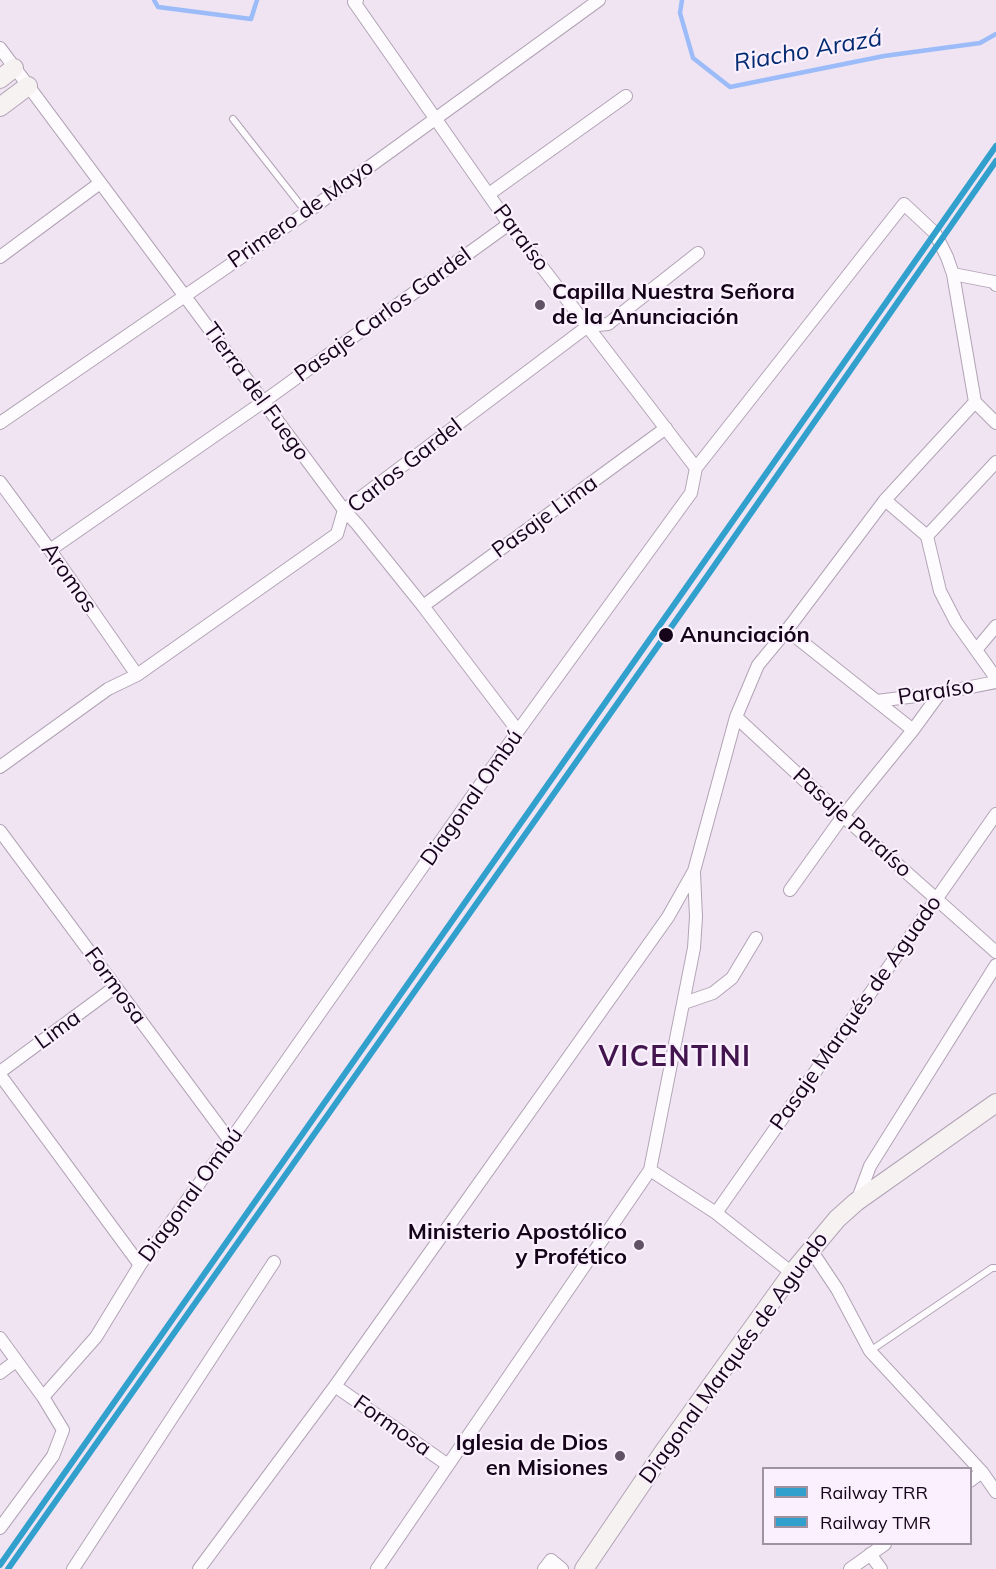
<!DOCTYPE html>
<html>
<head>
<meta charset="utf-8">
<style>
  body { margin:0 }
  #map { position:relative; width:996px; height:1569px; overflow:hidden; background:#f0e4f3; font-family:Mulish,sans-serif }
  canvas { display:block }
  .legend { position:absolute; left:762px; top:1467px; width:210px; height:78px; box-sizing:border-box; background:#fbf0fd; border:2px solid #9f92a2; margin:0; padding:8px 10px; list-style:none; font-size:18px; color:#15041a }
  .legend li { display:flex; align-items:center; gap:12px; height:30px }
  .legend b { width:30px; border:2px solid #9f92a2 }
</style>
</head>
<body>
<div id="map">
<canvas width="996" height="1569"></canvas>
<ul class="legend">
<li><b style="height:8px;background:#32a0cd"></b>Railway TRR</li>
<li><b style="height:8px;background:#32a0cd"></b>Railway TMR</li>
</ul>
</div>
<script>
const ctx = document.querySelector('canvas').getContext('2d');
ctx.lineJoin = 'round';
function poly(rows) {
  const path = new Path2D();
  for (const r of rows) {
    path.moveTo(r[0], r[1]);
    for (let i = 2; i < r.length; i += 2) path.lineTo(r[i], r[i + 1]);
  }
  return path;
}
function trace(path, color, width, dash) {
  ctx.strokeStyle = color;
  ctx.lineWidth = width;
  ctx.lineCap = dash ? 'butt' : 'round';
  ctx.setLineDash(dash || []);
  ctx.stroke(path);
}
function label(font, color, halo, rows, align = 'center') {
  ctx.font = font + ' Mulish,sans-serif';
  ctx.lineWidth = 4.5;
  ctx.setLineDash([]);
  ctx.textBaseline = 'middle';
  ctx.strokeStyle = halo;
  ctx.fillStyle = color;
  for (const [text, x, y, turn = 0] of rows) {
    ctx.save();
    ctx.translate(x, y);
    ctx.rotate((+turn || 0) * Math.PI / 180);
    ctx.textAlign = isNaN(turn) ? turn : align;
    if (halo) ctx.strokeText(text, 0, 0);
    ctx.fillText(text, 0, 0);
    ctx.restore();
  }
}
trace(poly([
  [154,0,158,7,251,19,257,0],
  [682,0,680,13,693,58,730,87,884,56,980,43,996,34]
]), '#9bbbf9', 4.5);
const lane = poly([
  [233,119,306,212],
  [870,1351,992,1268,996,1268]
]);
const street = poly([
  [357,0,354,2,509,224,696,468],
  [0,48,344,510,357,524,423,606,518,731],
  [489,194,626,96],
  [0,257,100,183],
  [953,274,994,282,996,285],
  [0,423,307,212,599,0],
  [996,462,927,536,940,591,956,622,996,678],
  [0,482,50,550,137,675],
  [885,500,927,536],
  [50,550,263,402,509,224],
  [423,606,666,428],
  [787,630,913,730],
  [976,650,996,626],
  [877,701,940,693,996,682],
  [736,717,843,816,996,952],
  [0,767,108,689,137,675,337,534,344,510,588,326,608,324,698,253],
  [0,831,230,1141],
  [790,890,843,816,913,730,940,693],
  [684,1003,713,993,732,978,756,938],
  [0,1072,115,987],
  [0,1075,140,1265],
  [650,1170,716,1213,792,1273],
  [857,1201,870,1166,996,965],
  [716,1213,996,814],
  [811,1250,837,1289,870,1351,982,1472,996,1492],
  [0,1338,43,1397,63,1430,53,1456,0,1528],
  [0,1373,16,1361],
  [335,1386,448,1465],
  [43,1397,96,1337,140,1265,230,1141,518,731,691,493,696,468,904,204,935,233,947,257,953,274,975,402,996,423],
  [970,1481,982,1472],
  [870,1554,881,1569],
  [73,1569,274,1262],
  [199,1569,335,1386,668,917,694,871,736,717,758,665,787,630,885,500,975,402],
  [377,1569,650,1170,694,948,696,917,694,873],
  [544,1569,551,1560,562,1569],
  [850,1569,885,1544]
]);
const secondary = poly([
  [0,79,14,68],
  [0,107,28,86],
  [584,1569,662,1454,792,1273,837,1219,856,1202,996,1103]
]);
trace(lane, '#b1a3b5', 8);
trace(street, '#b1a3b5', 14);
trace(secondary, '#b1a3b5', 20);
trace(lane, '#fdfbfd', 6);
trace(street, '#fdfbfd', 12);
trace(secondary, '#f6f2f1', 18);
trace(poly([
  [0,1565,996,146]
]), '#32a0cd', 6);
trace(poly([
  [8,1569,710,572,996,161]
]), '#32a0cd', 6);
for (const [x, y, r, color] of [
  [540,305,6,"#625266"],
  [666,635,8,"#15041a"],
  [639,1245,6,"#625266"],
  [620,1456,6,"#625266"]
]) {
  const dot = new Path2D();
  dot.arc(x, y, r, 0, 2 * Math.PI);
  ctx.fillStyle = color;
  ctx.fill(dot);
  trace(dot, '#fbf0fd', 2);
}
label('22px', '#15041a', '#fbf0fd', [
  ["Primero de Mayo",301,214,-35],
  ["Paraíso",521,238,53],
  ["Pasaje Carlos Gardel",383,315,-36],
  ["Tierra del Fuego",256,392,54],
  ["Carlos Gardel",405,466,-38],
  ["Pasaje Lima",545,517,-36],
  ["Aromos",69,578,55],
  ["Paraíso",936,692,-9],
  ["Diagonal Ombú",472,798,-55],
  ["Pasaje Paraíso",852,823,42],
  ["Formosa",115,986,54],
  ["Pasaje Marqués de Aguado",856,1013,-55],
  ["Lima",58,1030,-36],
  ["Diagonal Ombú",191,1195,-54],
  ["Diagonal Marqués de Aguado",734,1358,-54],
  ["Formosa",392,1426,35]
]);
label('bold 22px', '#15041a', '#fbf0fd', [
  ["Capilla Nuestra Señora",552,292,"left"],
  ["de la Anunciación",552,317,"left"],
  ["Ministerio Apostólico",627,1232],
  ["y Profético",627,1257],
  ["Iglesia de Dios",608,1443],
  ["en Misiones",608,1468]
], 'right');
label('bold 22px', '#15041a', '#fbf0fd', [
  ["Anunciación",680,635]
], 'left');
label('italic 24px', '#002b71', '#fbf0fd', [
  ["Riacho Arazá",808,51,-10]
]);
ctx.letterSpacing = '1.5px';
label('bold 28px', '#43154e', '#fbf0fd', [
  ["VICENTINI",675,1058]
]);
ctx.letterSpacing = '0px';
</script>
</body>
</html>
